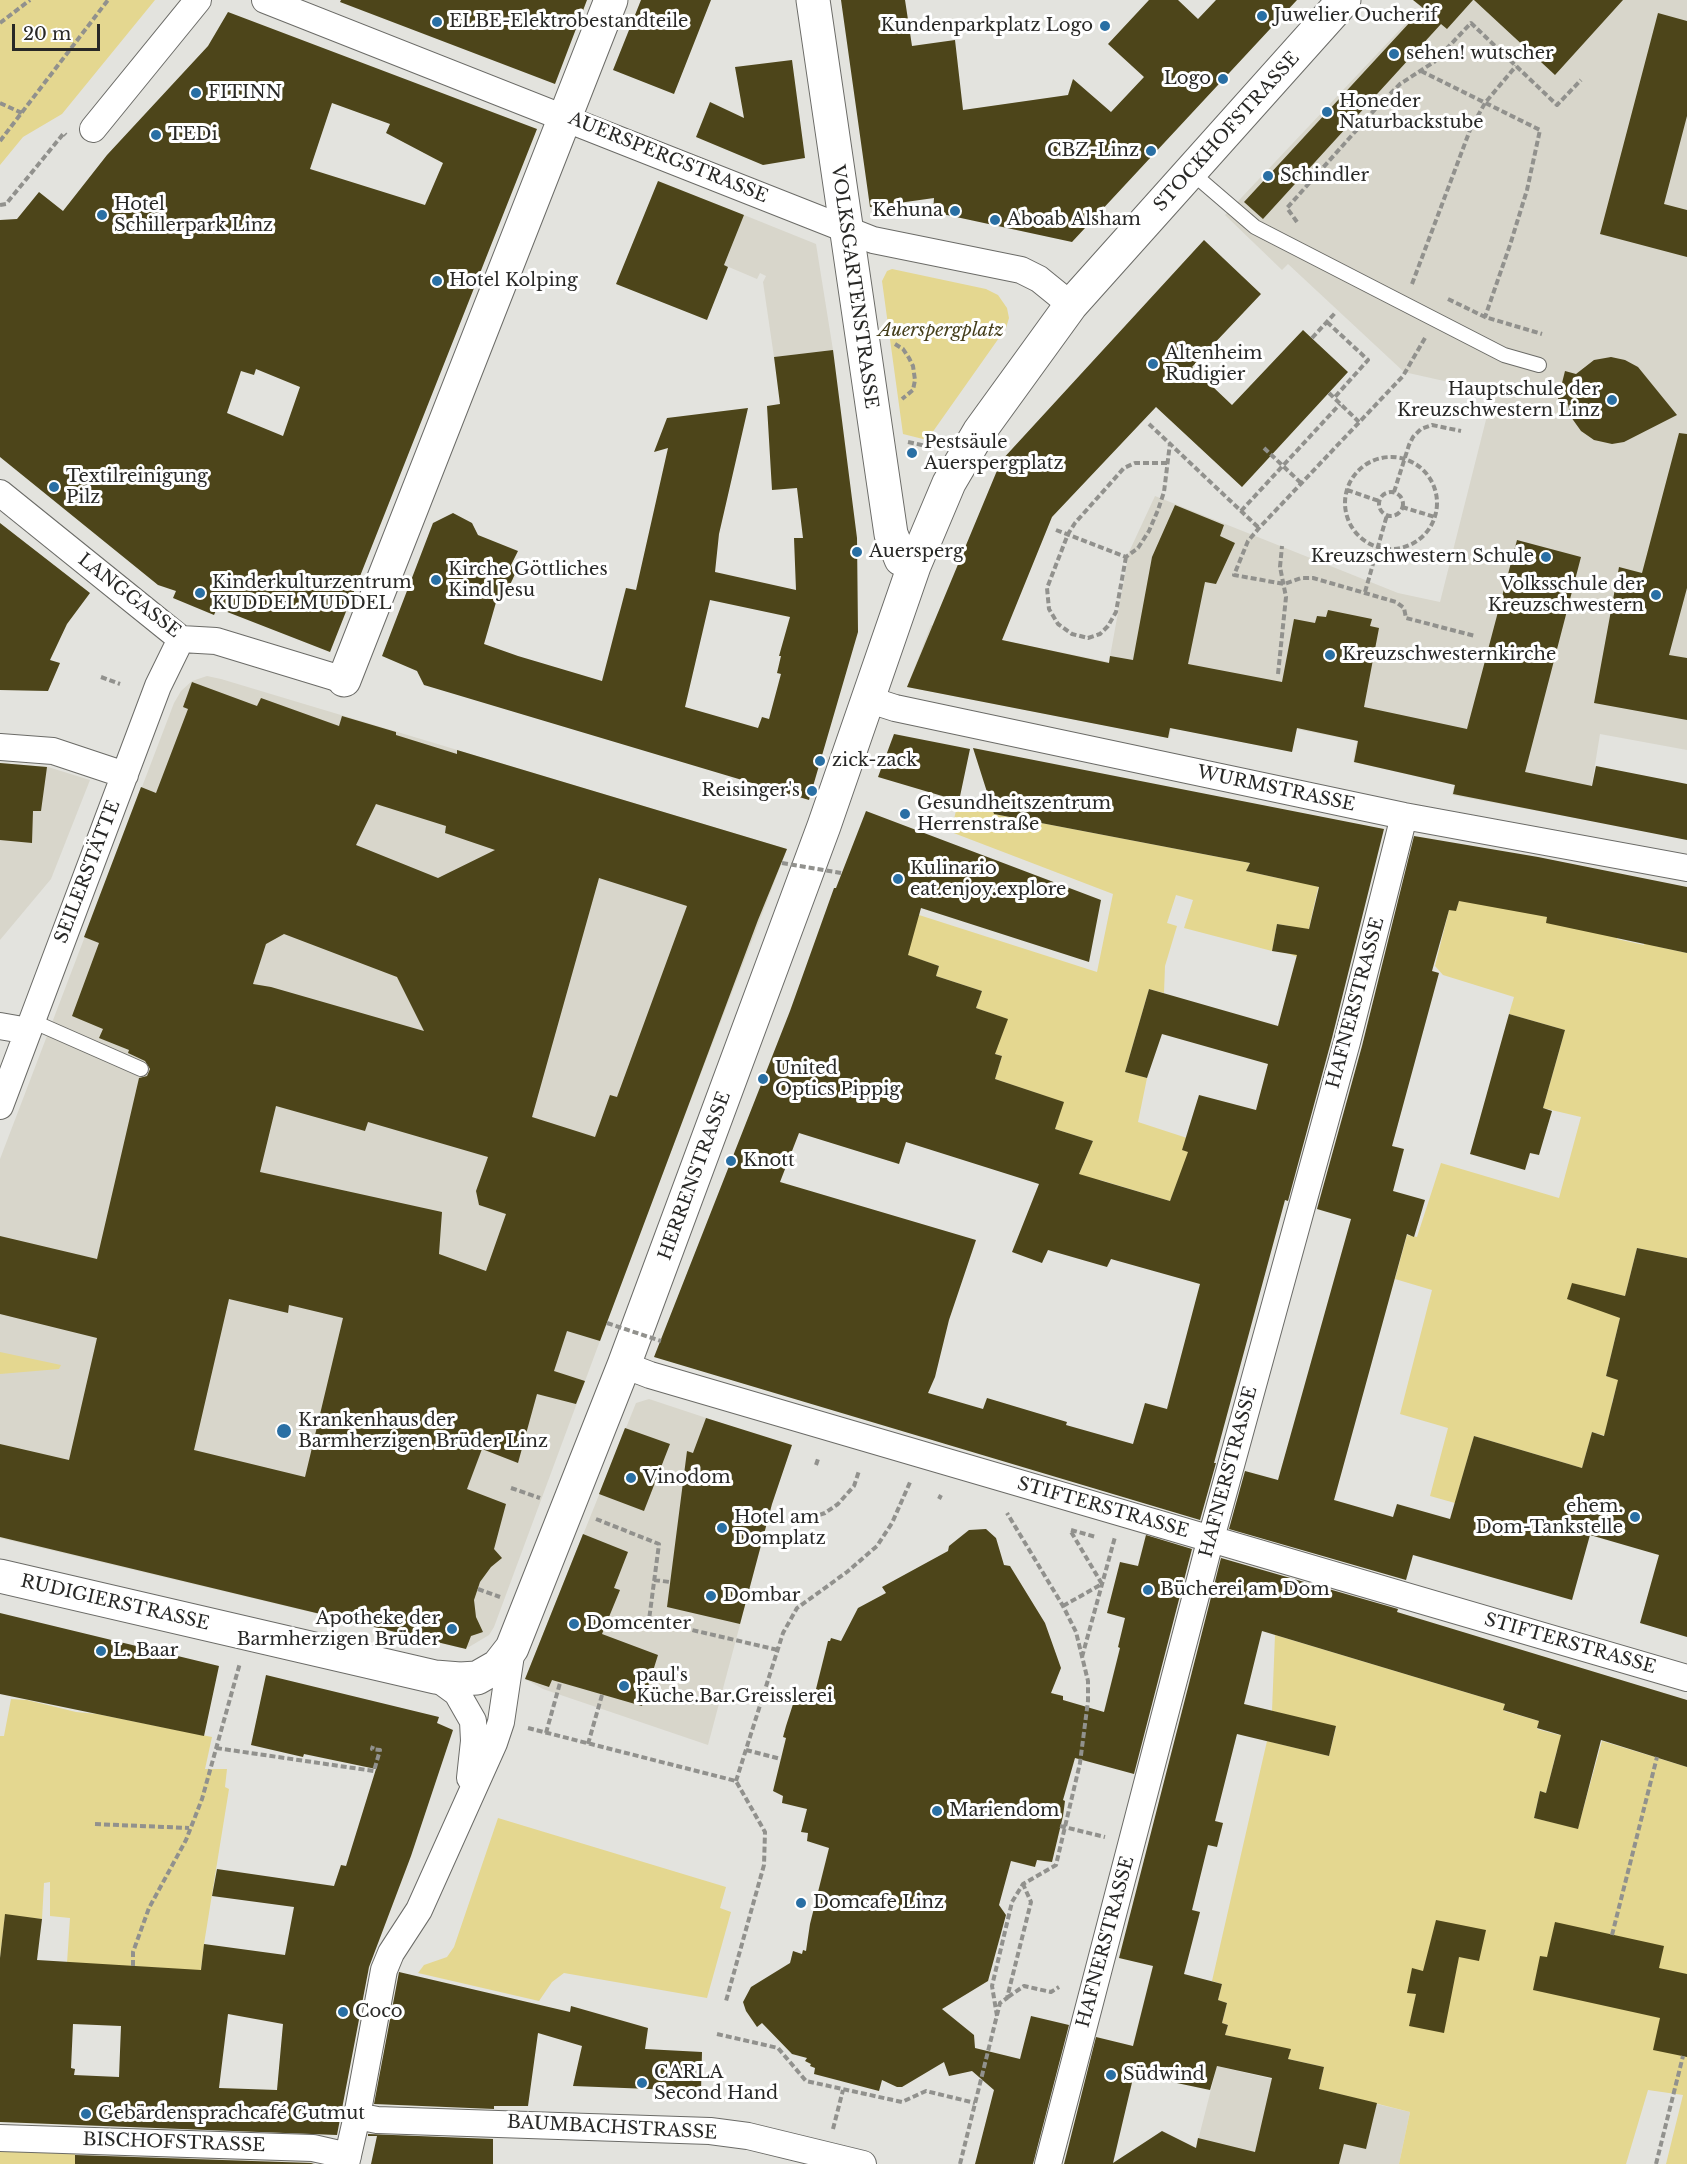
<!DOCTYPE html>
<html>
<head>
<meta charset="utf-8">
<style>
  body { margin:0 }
  #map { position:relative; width:1687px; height:2164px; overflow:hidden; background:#e3e3de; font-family:"Libre Baskerville",serif }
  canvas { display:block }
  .scale { position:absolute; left:12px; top:24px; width:88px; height:27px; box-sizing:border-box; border:3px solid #282826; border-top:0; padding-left:8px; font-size:18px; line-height:21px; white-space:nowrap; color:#282826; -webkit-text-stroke:4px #fff; paint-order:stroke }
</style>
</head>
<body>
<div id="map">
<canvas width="1687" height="2164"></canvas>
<div class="scale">20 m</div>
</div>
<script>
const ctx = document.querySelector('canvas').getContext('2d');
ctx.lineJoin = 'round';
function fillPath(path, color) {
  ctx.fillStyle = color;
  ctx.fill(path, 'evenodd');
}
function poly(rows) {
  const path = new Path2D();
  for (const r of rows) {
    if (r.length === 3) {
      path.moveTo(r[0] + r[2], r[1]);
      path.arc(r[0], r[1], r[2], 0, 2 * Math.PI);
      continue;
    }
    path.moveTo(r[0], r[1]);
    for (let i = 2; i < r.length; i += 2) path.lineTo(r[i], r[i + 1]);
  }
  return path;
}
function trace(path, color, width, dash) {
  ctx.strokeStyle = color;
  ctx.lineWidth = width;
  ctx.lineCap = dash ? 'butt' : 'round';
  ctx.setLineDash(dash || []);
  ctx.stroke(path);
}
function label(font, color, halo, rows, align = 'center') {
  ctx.font = font + ' "Libre Baskerville",serif';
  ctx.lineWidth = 6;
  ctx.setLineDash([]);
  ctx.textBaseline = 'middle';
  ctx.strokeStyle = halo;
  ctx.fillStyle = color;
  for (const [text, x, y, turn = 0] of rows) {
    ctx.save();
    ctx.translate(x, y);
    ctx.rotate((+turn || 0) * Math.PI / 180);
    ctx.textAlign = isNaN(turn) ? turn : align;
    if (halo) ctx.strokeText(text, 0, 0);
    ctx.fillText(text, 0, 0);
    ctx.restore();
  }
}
fillPath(poly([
  [1428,0,1687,0,1687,750,1600,734,1586,820,1452,795,1454,785,1353,762,1357,741,1296,729,1292,752,1171,728,1169,738,907,687,931,625,967,639,970,634,1109,662,1129,552,1155,496,1398,593,1440,602,1493,392,1404,372,1288,264,1282,270,1225,215],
  [744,215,816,244,833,350,774,357,763,282,766,276,760,273,757,279,724,265],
  [207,676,221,679,787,849,638,1238,494,1627,489,1635,469,1647,461,1648,0,1538,0,1159,174,703,181,691,192,681],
  [0,763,48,767,90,780,51,879,0,940],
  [649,1399,791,1446,772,1504,708,1745,543,1689,525,1679,636,1403],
  [1217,2066,1410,2112,1399,2164,1192,2164],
  [0,2149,315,2159,315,2164,0,2164]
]), '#d8d6cb');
fillPath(poly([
  [0,0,155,0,62,114,23,137,0,165],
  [892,269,986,289,998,295,1007,308,1009,318,1006,328,927,440,903,434,882,281,887,271],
  [958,802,992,808,994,814,1250,863,1246,871,1287,880,1342,853,1318,888,1302,959,1287,953,1290,926,1277,924,1272,951,1184,928,1193,900,1176,895,1167,923,1177,926,1165,966,1164,993,1149,989,1125,1072,1147,1078,1138,1122,1187,1138,1183,1150,1230,1164,1179,1178,1170,1201,1100,1180,1060,1219,1093,1141,1055,1129,1063,1102,995,1079,1002,1056,938,1034,1001,1037,1007,1019,976,1008,982,991,936,976,939,966,872,943,900,933,919,915,1097,972,1113,894,951,832],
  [1463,888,1547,917,1618,932,1617,939,1644,945,1646,937,1655,946,1687,953,1687,1258,1637,1248,1625,1296,1613,1293,1620,1318,1606,1376,1623,1381,1617,1386,1612,1402,1610,1437,1592,1432,1582,1468,1474,1436,1455,1503,1430,1496,1448,1428,1400,1414,1432,1290,1395,1279,1407,1235,1417,1237,1441,1163,1559,1198,1581,1117,1543,1108,1565,1030,1509,1014,1514,997,1443,975,1435,966,1449,910,1456,910],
  [0,1352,61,1365,59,1369,0,1374],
  [1275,1635,1505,1704,1504,1711,1539,1721,1537,1729,1559,1735,1562,1728,1580,1734,1557,1750,1546,1793,1540,1791,1534,1818,1578,1828,1602,1741,1687,1767,1687,2164,1666,2164,1683,2095,1648,2090,1626,2164,1399,2164,1410,2112,1319,2089,1324,2067,1288,2059,1290,2050,1225,2035,1228,2025,1222,2023,1227,2003,1218,2000,1222,1984,1212,1981,1267,1741,1329,1756,1336,1727,1272,1711],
  [11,1699,27,1700,76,1712,97,1714,212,1737,205,1769,227,1769,225,1787,229,1789,204,1944,197,2004,162,1968,67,1963,70,1918,50,1916,50,1882,44,1883,42,1919,5,1915,0,1958,0,1736,4,1736],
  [498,1818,726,1887,720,1908,731,1912,707,1998,564,1973,552,1982,539,2001,418,1973,424,1965,447,1957,454,1947],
  [0,2150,75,2152,75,2164,0,2164]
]), '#e4d790');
fillPath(poly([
  [341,0,587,0,555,84,340,2],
  [641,0,711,0,674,94,613,70],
  [841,0,905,0,912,46,955,40,963,110,1068,95,1073,79,1111,112,1144,77,1108,44,1149,0,1178,0,1198,19,1216,0,1297,0,1072,242,933,212,934,198,870,207],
  [1413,0,1473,0,1447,29,1441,24,1263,219,1244,202,1423,8],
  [1474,0,1623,0,1555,75],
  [228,12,537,129,330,652,217,608,214,615,173,598,176,591,158,585,0,457,0,220,17,219,39,192,63,211,107,155,208,46],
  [332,103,390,124,386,133,443,163,425,205,310,169],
  [256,369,300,387,283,436,227,413,241,371,254,375],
  [1658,13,1687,21,1687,116,1664,204,1687,210,1687,257,1600,234],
  [792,60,805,158,763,165,696,137,710,102,744,118,735,67],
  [658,181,744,215,724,265,728,267,707,320,616,284],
  [1204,240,1261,294,1192,367,1232,405,1303,330,1348,372,1242,487,1156,407,1052,517,1002,640,1109,663,1110,656,1133,660,1152,557,1175,505,1224,525,1220,536,1235,543,1216,584,1205,582,1188,664,1282,682,1294,619,1315,623,1317,616,1326,617,1328,610,1372,619,1370,626,1379,628,1364,707,1467,729,1517,540,1581,557,1525,772,1592,786,1596,766,1687,784,1687,840,1453,794,1455,785,1354,762,1358,741,1297,728,1292,752,1170,728,1168,738,907,687,1001,461],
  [833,350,857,538,858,632,809,800,424,685,417,671,382,656,433,523,453,513,472,523,478,535,518,551,511,565,515,574,509,587,499,592,484,644,518,656,602,681,626,588,636,590,668,448,654,452,667,418,748,408,719,534,715,572,796,590,794,538,803,538,797,488,772,490,767,406,780,404,774,357],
  [710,600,790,617,779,656,781,656,777,673,781,674,769,719,762,717,758,728,685,707],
  [1611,357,1625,360,1638,367,1677,415,1624,442,1612,444,1594,440,1581,431,1571,417,1568,404,1557,403,1565,371,1576,374,1594,360],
  [1679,433,1687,434,1687,588,1669,655,1687,658,1687,720,1594,703,1619,567,1642,573],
  [0,523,90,593,67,624,50,660,60,663,48,691,0,690],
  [192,682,257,706,261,698,339,726,342,716,396,732,396,735,457,754,457,750,787,849,758,920,600,1341,567,1331,554,1371,585,1381,576,1404,537,1394,518,1463,482,1449,467,1489,506,1504,494,1549,502,1558,491,1567,480,1582,474,1600,476,1617,483,1632,471,1636,466,1649,0,1537,0,1444,69,1460,97,1338,0,1314,0,1236,97,1259,139,1078,147,1076,150,1069,145,1061,128,1053,129,1050,99,1038,103,1029,72,1016,99,943,84,937,141,787,156,793,188,709,183,707],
  [376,804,446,826,445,833,495,850,438,878,356,845],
  [599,878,687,906,617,1097,610,1095,595,1137,532,1117],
  [284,934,397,977,424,1031,271,987,253,984,266,944],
  [276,1106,365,1131,368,1122,488,1157,476,1191,479,1205,506,1214,486,1271,439,1254,442,1212,260,1172],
  [229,1299,288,1313,289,1305,343,1318,305,1477,194,1450],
  [894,734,970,749,959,801,878,777],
  [973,748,1384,829,1332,1038,1288,1201,1285,1200,1214,1463,1216,1463,1200,1520,654,1357,790,1011,834,888,836,888,866,811,1101,900,1089,962,921,908,908,955,939,966,936,976,982,991,976,1008,1008,1019,995,1054,1002,1056,995,1079,1064,1102,1055,1129,1093,1141,1079,1174,1170,1201,1188,1152,1182,1150,1199,1095,1256,1110,1268,1064,1162,1034,1147,1078,1125,1072,1149,989,1278,1026,1297,955,1272,951,1277,924,1309,929,1319,887,1246,871,1250,863,994,814],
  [799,1133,899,1164,906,1142,1039,1184,1012,1252,1042,1263,1048,1250,1107,1267,1111,1259,1200,1284,1167,1409,1145,1403,1133,1444,1066,1425,1067,1422,987,1398,983,1409,928,1393,935,1377,949,1320,976,1240,780,1182],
  [0,763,47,767,41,811,33,811,32,843,0,840],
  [1414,836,1538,857,1687,887,1687,953,1546,923,1547,917,1459,901,1456,911,1449,910,1432,971,1439,973,1392,1146,1404,1149,1393,1191,1425,1200,1414,1237,1407,1234,1334,1500,1393,1517,1397,1504,1450,1519,1474,1436,1582,1468,1592,1432,1604,1436,1618,1380,1606,1376,1620,1318,1567,1299,1572,1283,1625,1296,1637,1248,1687,1258,1687,1637,1640,1623,1659,1555,1590,1535,1572,1600,1413,1555,1406,1580,1229,1529,1245,1471,1278,1480,1351,1219,1317,1209,1362,1046],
  [1509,1014,1565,1030,1543,1108,1552,1111,1539,1155,1530,1153,1525,1170,1470,1154],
  [706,1418,792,1445,772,1504,740,1624,667,1607,687,1451,693,1453],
  [625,1428,670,1444,644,1511,599,1494],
  [986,1529,996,1538,1004,1565,1010,1566,1045,1623,1061,1668,1051,1693,1063,1696,1063,1700,1104,1712,1120,1648,1118,1647,1125,1618,1107,1613,1120,1562,1138,1566,1146,1535,1192,1549,1134,1774,1075,1758,1063,1800,1065,1801,1063,1816,1052,1862,1037,1860,1035,1867,1011,1861,999,1905,1006,1915,988,1981,942,2009,974,2035,975,2048,1020,2059,1031,2016,1069,2025,1033,2164,975,2164,994,2090,972,2071,949,2076,944,2062,902,2087,897,2087,882,2080,879,2091,814,2074,815,2068,810,2066,811,2064,805,2061,807,2058,792,2054,762,2023,757,2027,746,2011,743,2002,751,1987,790,1963,793,1951,802,1954,803,1950,806,1951,810,1924,829,1848,807,1841,808,1833,801,1832,807,1809,782,1803,783,1796,773,1791,786,1738,783,1737,786,1726,794,1701,812,1705,828,1641,830,1641,831,1638,841,1641,858,1608,886,1593,882,1587,948,1551,949,1546,969,1530],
  [583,1534,628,1552,614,1588,620,1590,602,1634,658,1655,642,1706,552,1680,549,1687,525,1679],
  [1221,1558,1398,1609,1397,1612,1687,1700,1687,1767,1601,1740,1578,1829,1534,1818,1540,1791,1546,1793,1561,1735,1537,1728,1539,1721,1503,1710,1505,1704,1262,1631,1244,1704,1336,1726,1329,1756,1237,1734,1215,1821,1223,1823,1217,1847,1208,1845,1192,1910,1200,1912,1184,1974,1222,1984,1218,2000,1227,2003,1222,2023,1228,2025,1225,2035,1291,2049,1288,2059,1324,2067,1319,2089,1377,2103,1366,2149,1344,2144,1339,2164,1064,2164,1096,2037,1133,2046,1153,1966,1119,1958],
  [1217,2066,1272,2078,1255,2152,1198,2138,1196,2148,1162,2131,1113,2163,1134,2074,1210,2090],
  [0,1613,219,1666,204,1736,0,1694],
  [266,1675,439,1717,437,1723,453,1730,411,1856,369,1967,337,2135,0,2122,0,1958,5,1914,42,1919,37,1960,201,1970,204,1944,285,1955,294,1907,212,1896,217,1869,334,1886,341,1865,346,1866,376,1769,304,1754,303,1757,251,1745],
  [228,2014,283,2024,277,2090,219,2088],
  [73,2024,121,2026,119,2077,74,2075,75,2069,71,2068],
  [1436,1920,1486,1930,1479,1961,1459,1957,1444,2033,1409,2026,1416,1994,1407,1993,1412,1968,1423,1971],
  [1555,1922,1664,1946,1659,1968,1687,1974,1687,2057,1653,2050,1660,2018,1533,1990,1540,1956,1547,1957],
  [399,1972,570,2012,571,2006,648,2028,645,2049,702,2052,701,2091,573,2086,582,2046,538,2033,528,2106,494,2106,494,2109,374,2104],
  [368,2134,493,2139,493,2164,371,2164,377,2136,368,2136],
  [75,2155,311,2163,314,2164,75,2164]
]), '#4d451a');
const lane = poly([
  [1191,172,1255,227,1504,355,1539,365],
  [32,1021,141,1069]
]);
const street = poly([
  [265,0,873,240,1021,270,1039,279,1071,305],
  [93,129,198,0],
  [0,493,181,639,216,641,344,680],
  [867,699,895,708,1404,816,1687,868],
  [0,747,53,751,125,775],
  [0,1026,17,1029,27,1034],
  [0,1106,158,686,181,639],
  [624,1365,650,1375,920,1454,1687,1678],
  [435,1677,457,1693,473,1721,474,1741,470,1778],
  [357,2116,377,2120,710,2131,748,2136,863,2164],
  [0,2138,313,2148,348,2156],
  [346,2164,357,2116,384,1970,391,1953,419,1910,494,1743,501,1722,512,1648],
  [1048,2164,1207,1553,1347,1042,1404,816]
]);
const secondary = poly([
  [813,0,891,534,901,559,914,566],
  [344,680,611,0],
  [0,1576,435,1677,460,1679,477,1678,498,1666,512,1648,624,1365,824,826,914,566,949,483,979,432,1071,305,1344,0]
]);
trace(lane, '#6b6b67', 16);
trace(street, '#6b6b67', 28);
trace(secondary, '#6b6b67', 35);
trace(poly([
  [0,23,30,0],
  [1421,71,1540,130,1527,190,1510,245,1485,317],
  [0,103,22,113],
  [0,141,108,0],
  [0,205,6,204,64,133,66,135],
  [1297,222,1287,208,1378,106,1400,84,1434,62,1471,23,1557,105,1581,80],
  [1412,284,1470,130,1485,103,1516,66],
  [1448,299,1485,317,1542,334],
  [1327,322,1368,360,1334,398],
  [1312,338,1336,312],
  [1425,338,1403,376,1259,528,1248,541,1234,575,1284,584,1301,578,1313,578,1396,602,1404,608,1406,618,1475,636],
  [895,344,903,349,909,358,913,366,915,380,913,390,902,399],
  [1329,393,1359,422],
  [1149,424,1259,528],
  [908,442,931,447],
  [1264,448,1301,483],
  [1391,503,46],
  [1347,490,1379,501],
  [1394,492,1409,445,1413,437,1421,429,1432,425,1461,431],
  [1391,504,12],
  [1402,507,1435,517],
  [1241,511,1340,404],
  [1056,530,1126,557,1138,548,1149,531,1158,510,1164,492,1170,443],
  [1126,557,1116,612,1108,626,1100,634,1088,638,1072,634,1058,624,1049,609,1047,588,1068,534,1075,523,1124,468,1135,463,1168,463],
  [1365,592,1387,515],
  [1278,674,1286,597,1280,567,1282,546],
  [101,677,120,684],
  [816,1465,818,1459],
  [511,1488,540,1498],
  [939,1499,941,1495],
  [811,1518,825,1513,838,1504,854,1486,859,1471],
  [596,1519,659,1544,649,1620,778,1650],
  [1071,1530,1096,1537],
  [654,1580,670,1582],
  [478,1589,500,1597],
  [1063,1606,1102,1584,1070,1530],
  [1082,1657,1115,1537],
  [528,1728,736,1781,765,1832,764,1865,726,2001],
  [546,1733,560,1683],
  [588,1744,602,1695],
  [216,1748,374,1771,380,1750,372,1749,373,1746],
  [746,1750,781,1759],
  [736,1781,783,1633,797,1608,847,1572,877,1546,892,1523,911,1480],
  [95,1824,189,1828],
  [1060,1826,1105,1837],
  [1612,1935,1657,1757],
  [133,1966,133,1952,149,1908,186,1840,202,1799,240,1663],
  [1008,1997,1024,1986,1051,1992,1059,1987],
  [997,2016,992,1986,1012,1902,1023,1884,1056,1865,1080,1763,1088,1701,1088,1681,1076,1632,1063,1606,1007,1513],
  [717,2034,778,2048,806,2081,902,2102,926,2091,975,2103],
  [833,2129,843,2090],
  [960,2164,1000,2003,1007,1998,1031,1902,1023,1884],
  [1656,2164,1683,2056]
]), '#91918d', 4, [6, 3]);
trace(lane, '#fff', 14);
trace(street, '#fff', 26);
trace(secondary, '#fff', 33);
trace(poly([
  [782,863,841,873],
  [607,1323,661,1341]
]), '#91918d', 4, [6, 3]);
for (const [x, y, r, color] of [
  [1262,16,6,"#296fa4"],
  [437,22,6,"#296fa4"],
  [1105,26,6,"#296fa4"],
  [1394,54,6,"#296fa4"],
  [1223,79,6,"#296fa4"],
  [196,93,6,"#296fa4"],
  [1327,112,6,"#296fa4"],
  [156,135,6,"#296fa4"],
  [1151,151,6,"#296fa4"],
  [1268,176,6,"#296fa4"],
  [955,211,6,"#296fa4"],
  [102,215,6,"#296fa4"],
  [995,220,6,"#296fa4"],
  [437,281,6,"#296fa4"],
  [1153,364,6,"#296fa4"],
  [1612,400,6,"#296fa4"],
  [912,453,6,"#296fa4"],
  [54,487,6,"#296fa4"],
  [857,552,6,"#296fa4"],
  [1546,557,6,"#296fa4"],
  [436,580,6,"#296fa4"],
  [200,593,6,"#296fa4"],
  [1656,595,6,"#296fa4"],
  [1330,655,6,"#296fa4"],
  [820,761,6,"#296fa4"],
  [812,791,6,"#296fa4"],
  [905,814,6,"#296fa4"],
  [898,879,6,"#296fa4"],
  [763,1079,6,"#296fa4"],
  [731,1161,6,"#296fa4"],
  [284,1431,8,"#296fa4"],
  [631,1478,6,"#296fa4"],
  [1635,1517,6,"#296fa4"],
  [722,1528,6,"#296fa4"],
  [1148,1590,6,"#296fa4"],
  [711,1596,6,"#296fa4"],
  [574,1624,6,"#296fa4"],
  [452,1629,6,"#296fa4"],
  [101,1651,6,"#296fa4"],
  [624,1686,6,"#296fa4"],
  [937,1811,6,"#296fa4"],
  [801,1903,6,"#296fa4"],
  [343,2012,6,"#296fa4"],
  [1111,2075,6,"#296fa4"],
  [642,2083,6,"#296fa4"],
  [86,2114,6,"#296fa4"]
]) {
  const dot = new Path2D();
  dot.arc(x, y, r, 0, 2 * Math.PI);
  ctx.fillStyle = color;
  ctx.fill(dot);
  trace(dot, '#fff', 2);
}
label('18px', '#282826', '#fff', [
  ["Juwelier Oucherif",1274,16],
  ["ELBE-Elektrobestandteile",449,22],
  ["Kundenparkplatz Logo",1093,26,"right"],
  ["sehen! wutscher",1406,54],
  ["Logo",1211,79,"right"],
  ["FITINN",208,93],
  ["Honeder",1339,102],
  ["Naturbackstube",1339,123],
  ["TEDi",168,135],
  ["CBZ-Linz",1139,151,"right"],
  ["Schindler",1280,176],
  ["Hotel",114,205],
  ["Schillerpark Linz",114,226],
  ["Kehuna",943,211,"right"],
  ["Aboab Alsham",1007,220],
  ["Hotel Kolping",449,281],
  ["Altenheim",1165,354],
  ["Rudigier",1165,375],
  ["Hauptschule der",1600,390,"right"],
  ["Kreuzschwestern Linz",1600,411,"right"],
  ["Pestsäule",924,443],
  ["Auerspergplatz",924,464],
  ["Textilreinigung",66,477],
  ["Pilz",66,498],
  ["Auersperg",869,552],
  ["Kreuzschwestern Schule",1534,557,"right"],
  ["Kirche Göttliches",448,570],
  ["Kind Jesu",448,591],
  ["Kinderkulturzentrum",212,583],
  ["KUDDELMUDDEL",212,604],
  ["Volksschule der",1644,585,"right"],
  ["Kreuzschwestern",1644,606,"right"],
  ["Kreuzschwesternkirche",1342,655],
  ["zick-zack",832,761],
  ["Reisinger's",800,791,"right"],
  ["Gesundheitszentrum",917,804],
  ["Herrenstraße",917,825],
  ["Kulinario",910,869],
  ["eat.enjoy.explore",910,890],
  ["United",775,1069],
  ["Optics Pippig",775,1090],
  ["Knott",743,1161],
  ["Krankenhaus der",298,1421],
  ["Barmherzigen Brüder Linz",298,1442],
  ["Vinodom",643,1478],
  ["ehem.",1623,1507,"right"],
  ["Dom-Tankstelle",1623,1528,"right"],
  ["Hotel am",734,1518],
  ["Domplatz",734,1539],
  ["Bücherei am Dom",1160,1590],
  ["Dombar",723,1596],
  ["Apotheke der",440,1619,"right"],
  ["Barmherzigen Brüder",440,1640,"right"],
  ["Domcenter",586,1624],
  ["L. Baar",113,1651],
  ["paul's",636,1676],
  ["Küche.Bar.Greisslerei",636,1697],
  ["Mariendom",949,1811],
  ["Domcafe Linz",813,1903],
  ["Coco",355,2012],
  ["CARLA",654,2073],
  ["Second Hand",654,2094],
  ["Südwind",1123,2075],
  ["Gebärdensprachcafé Gutmut",98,2114]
], 'left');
label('18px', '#282826', '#fff', [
  ["STOCKHOFSTRASSE",1227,132,-48],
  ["AUERSPERGSTRASSE",668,158,22],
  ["VOLKSGARTENSTRASSE",854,287,82],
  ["LANGGASSE",129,596,38],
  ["WURMSTRASSE",1276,789,12],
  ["SEILERSTÄTTE",88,872,-69],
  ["HAFNERSTRASSE",1356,1003,-75],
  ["HERRENSTRASSE",695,1176,-70],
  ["HAFNERSTRASSE",1229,1472,-75],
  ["STIFTERSTRASSE",1103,1508,16],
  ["RUDIGIERSTRASSE",115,1603,13],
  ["STIFTERSTRASSE",1570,1644,16],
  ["HAFNERSTRASSE",1106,1942,-75],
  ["BAUMBACHSTRASSE",612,2128,3],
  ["BISCHOFSTRASSE",174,2143,2]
]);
label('italic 18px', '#453f1c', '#fff', [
  ["Auerspergplatz",941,331]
]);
</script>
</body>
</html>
